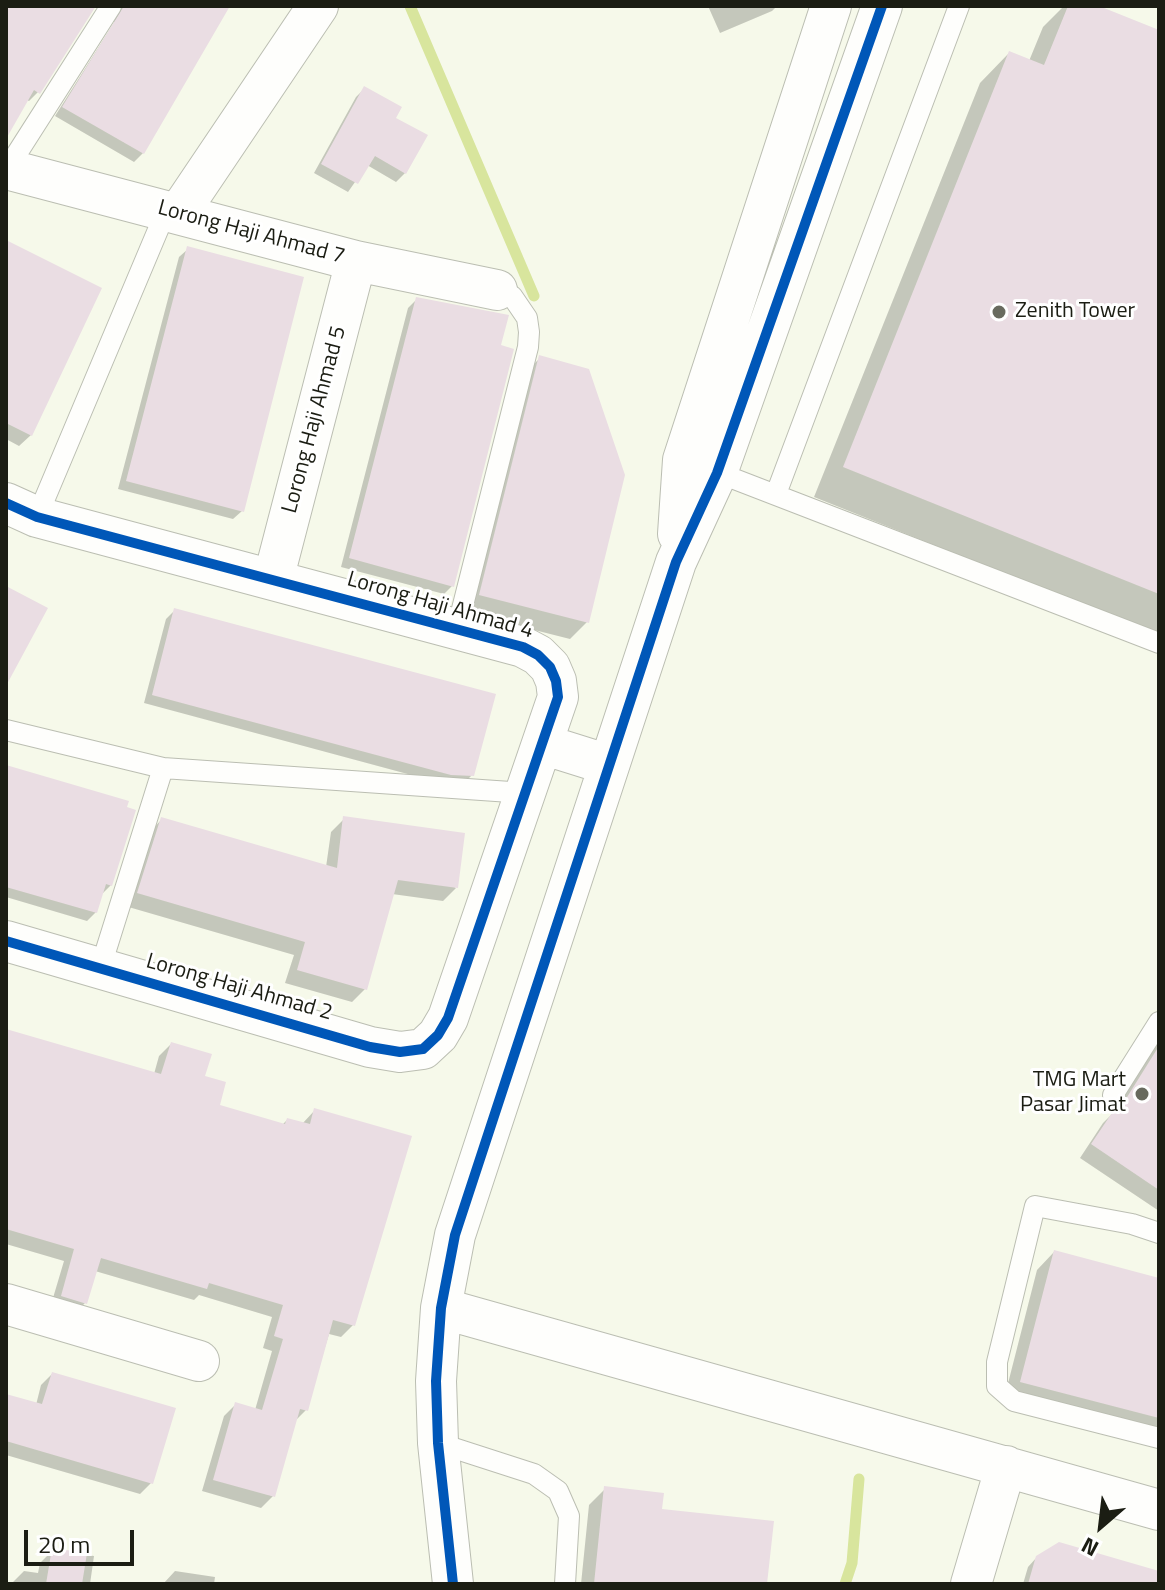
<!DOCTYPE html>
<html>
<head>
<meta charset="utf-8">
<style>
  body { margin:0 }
  #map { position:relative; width:1165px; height:1590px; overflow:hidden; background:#f6f9ea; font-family:"Titillium Web",sans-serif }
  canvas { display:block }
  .frame { position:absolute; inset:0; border:8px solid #1b1d13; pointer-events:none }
  .north { position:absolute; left:1061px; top:1486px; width:80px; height:80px; -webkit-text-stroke:6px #fff; paint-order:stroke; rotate:208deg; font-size:22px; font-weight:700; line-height:32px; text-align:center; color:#1b1d13 }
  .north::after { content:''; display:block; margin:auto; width:28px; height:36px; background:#1b1d13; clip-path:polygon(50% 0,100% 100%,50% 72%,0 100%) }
  .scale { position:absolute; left:24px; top:1530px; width:110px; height:36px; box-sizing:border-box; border:4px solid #1b1d13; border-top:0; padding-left:10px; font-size:24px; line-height:28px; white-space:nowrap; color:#1b1d13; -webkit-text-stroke:6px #fff; paint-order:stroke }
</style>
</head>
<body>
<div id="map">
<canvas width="1165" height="1590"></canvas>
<div class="frame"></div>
<div class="north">N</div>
<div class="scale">20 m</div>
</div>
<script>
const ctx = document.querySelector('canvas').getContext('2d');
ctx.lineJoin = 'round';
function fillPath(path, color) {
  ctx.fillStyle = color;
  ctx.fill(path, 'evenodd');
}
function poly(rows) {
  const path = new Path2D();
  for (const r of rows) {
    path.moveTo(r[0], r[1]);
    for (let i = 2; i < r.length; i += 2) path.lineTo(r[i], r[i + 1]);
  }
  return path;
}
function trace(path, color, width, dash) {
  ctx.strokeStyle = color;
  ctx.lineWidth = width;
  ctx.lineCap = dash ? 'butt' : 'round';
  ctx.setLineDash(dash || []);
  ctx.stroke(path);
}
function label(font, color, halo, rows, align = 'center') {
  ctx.font = font + ' "Titillium Web",sans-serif';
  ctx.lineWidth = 6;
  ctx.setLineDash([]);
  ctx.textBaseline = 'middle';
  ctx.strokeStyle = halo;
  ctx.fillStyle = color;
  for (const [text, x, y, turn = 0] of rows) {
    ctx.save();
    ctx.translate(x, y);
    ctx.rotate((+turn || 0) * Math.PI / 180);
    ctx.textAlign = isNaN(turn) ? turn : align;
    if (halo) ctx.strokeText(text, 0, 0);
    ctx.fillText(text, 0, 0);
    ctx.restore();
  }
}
fillPath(poly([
  [6,6,93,6,38,92,29,101,27,100,6,115],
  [110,6,228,6,143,153,134,162,55,116,114,23,115,10],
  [708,6,777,6,772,11,720,33],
  [1064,6,1093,6,1159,32,1159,635,814,497,980,83,1009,53,1029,61,1043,27],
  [365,88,405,173,396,182,367,165,348,192,314,173,356,97],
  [6,243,31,435,19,446,6,439],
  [188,249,242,511,233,519,118,489,179,257],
  [417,299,499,347,452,586,444,594,341,567,408,308],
  [540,358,587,622,570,639,463,612,523,375],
  [175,610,472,775,463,784,441,783,144,703,166,619],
  [6,768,111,885,102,894,96,912,87,921,6,897],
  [162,819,326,867,331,832,344,819,456,888,443,901,392,894,365,989,352,1002,285,983,294,955,125,906,149,833],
  [6,1031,154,1074,159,1056,171,1044,203,1077,217,1106,282,1125,287,1120,302,1124,315,1110,353,1325,341,1337,329,1334,306,1410,294,1422,273,1496,261,1508,202,1491,224,1416,236,1404,255,1410,272,1351,263,1348,272,1317,199,1295,194,1300,95,1271,85,1303,73,1315,50,1308,64,1261,6,1244],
  [1159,1041,1159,1211,1080,1158,1103,1123,1115,1111],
  [1054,1252,1159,1280,1159,1439,1004,1399,1037,1270],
  [52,1374,151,1483,140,1494,6,1455,6,1396,36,1405,41,1385],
  [605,1489,766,1584,581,1584,589,1505],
  [53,1550,94,1556,90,1584,11,1584,24,1571,38,1573,40,1563],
  [1037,1557,1159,1574,1159,1584,1023,1584,1028,1567],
  [175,1571,215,1577,214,1584,163,1584]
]), '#0003');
trace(poly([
  [410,6,534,296],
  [845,1584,852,1563,859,1479]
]), '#d8e59d', 11);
fillPath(poly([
  [6,6,96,6,40,94,34,90,6,139],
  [124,6,230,6,144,154,62,107],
  [1068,6,1099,6,1159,30,1159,594,843,467,1009,51,1044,65],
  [364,86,402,107,396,118,428,135,406,174,375,156,358,184,321,164],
  [6,240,102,288,32,436,6,423],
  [187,246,304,277,244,512,126,481],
  [416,297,509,315,501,345,514,349,454,587,349,558],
  [539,355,589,369,625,475,589,623,479,595],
  [6,586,48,608,6,686],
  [174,608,496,694,474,776,451,775,152,695],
  [6,765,129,801,127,807,136,810,112,886,106,884,97,913,6,887],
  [343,816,465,833,458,888,398,880,367,990,297,970,305,942,137,893,161,817,337,868],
  [6,1029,161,1074,171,1042,212,1054,205,1076,226,1082,220,1105,285,1124,287,1118,310,1124,314,1108,412,1136,355,1326,333,1320,308,1411,300,1409,275,1497,213,1480,235,1402,262,1410,283,1339,274,1336,283,1305,209,1283,207,1289,101,1258,87,1304,61,1296,74,1249,6,1229],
  [1159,1046,1159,1190,1091,1144,1116,1107,1124,1102],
  [1054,1250,1159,1278,1159,1418,1020,1382],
  [52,1372,176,1408,153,1484,6,1441,6,1394,42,1404],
  [604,1486,664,1493,662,1509,774,1521,767,1584,594,1584],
  [1059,1542,1159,1571,1159,1584,1028,1584,1036,1556],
  [52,1548,87,1553,82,1584,46,1584]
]), '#eadde3');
const lane = poly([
  [7,169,111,6],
  [711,470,1159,643],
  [776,494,959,6],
  [37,517,166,211],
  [457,629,528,347,529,332,527,318,512,296,497,290],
  [6,730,163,768,525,793],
  [100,969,163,768],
  [1113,1095,1159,1022],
  [1159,1233,1132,1224,1035,1206,997,1362,997,1386,1014,1401,1159,1438],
  [438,1443,534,1474,558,1491,569,1516,565,1584]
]);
const street = poly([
  [6,169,356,261,497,290],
  [178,214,318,6],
  [6,503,37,517,523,647,538,655,550,667,556,681,558,697,448,1018,438,1035,423,1049,400,1052,370,1047,6,941],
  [678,534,683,460,831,6],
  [273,580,356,261],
  [542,744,609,765],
  [6,1304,199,1361],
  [441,1308,1159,1510],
  [453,1584,438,1443,436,1381,441,1308,455,1235,676,562,717,473,882,6],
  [971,1584,1006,1466]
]);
trace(lane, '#bbbeb2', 22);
trace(street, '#bbbeb2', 42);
trace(lane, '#fefefc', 20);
trace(street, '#fefefc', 40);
trace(poly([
  [6,503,37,517,523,647,538,655,550,667,556,681,558,697,448,1018,438,1035,423,1049,400,1052,370,1047,6,941],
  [453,1584,438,1443,436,1381,441,1308,455,1235,676,562,717,473,882,6]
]), '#0057b8', 10);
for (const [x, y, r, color] of [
  [999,312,8,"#686a5e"],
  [1142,1094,8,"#686a5e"]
]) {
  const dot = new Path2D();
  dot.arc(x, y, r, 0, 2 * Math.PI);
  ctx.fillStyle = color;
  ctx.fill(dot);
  trace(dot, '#fff', 3);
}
label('22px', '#1b1d13', '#fff', [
  ["Lorong Haji Ahmad 7",251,233,15],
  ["Lorong Haji Ahmad 5",315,420,-75],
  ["Lorong Haji Ahmad 4",440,606,16],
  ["Lorong Haji Ahmad 2",239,988,16]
]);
label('22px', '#1b1d13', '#fff', [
  ["Zenith Tower",1015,312],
  ["TMG Mart",1126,1081,"right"],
  ["Pasar Jimat",1126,1106,"right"]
], 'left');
</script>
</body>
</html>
